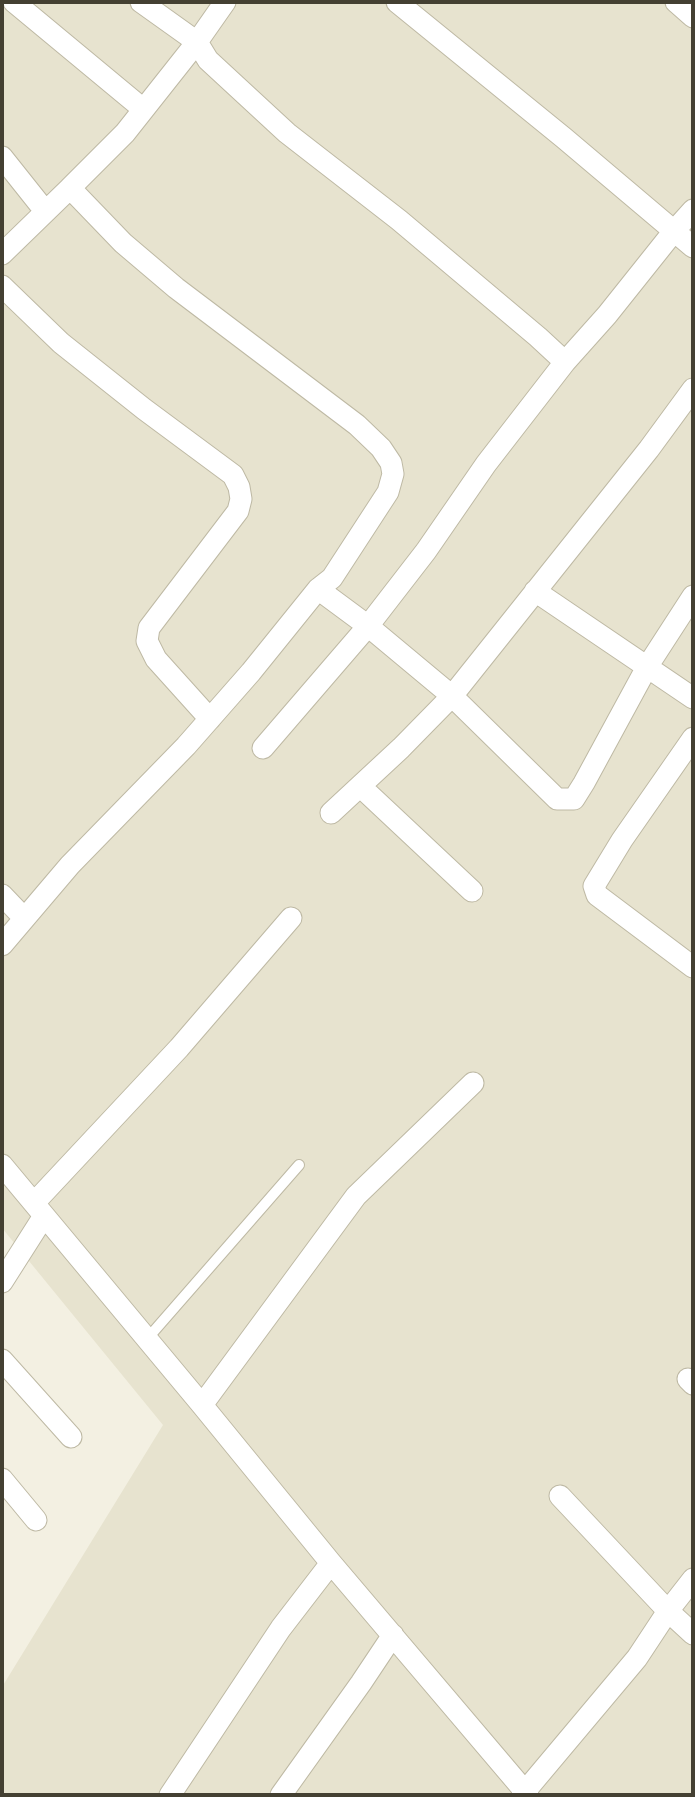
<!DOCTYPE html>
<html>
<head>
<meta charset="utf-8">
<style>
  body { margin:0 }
  #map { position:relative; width:695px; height:1797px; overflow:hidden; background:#f3f0e2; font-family:Cabin,sans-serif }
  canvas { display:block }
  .frame { position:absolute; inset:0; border:4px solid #444032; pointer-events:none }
</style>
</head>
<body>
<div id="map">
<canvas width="695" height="1797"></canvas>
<div class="frame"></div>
</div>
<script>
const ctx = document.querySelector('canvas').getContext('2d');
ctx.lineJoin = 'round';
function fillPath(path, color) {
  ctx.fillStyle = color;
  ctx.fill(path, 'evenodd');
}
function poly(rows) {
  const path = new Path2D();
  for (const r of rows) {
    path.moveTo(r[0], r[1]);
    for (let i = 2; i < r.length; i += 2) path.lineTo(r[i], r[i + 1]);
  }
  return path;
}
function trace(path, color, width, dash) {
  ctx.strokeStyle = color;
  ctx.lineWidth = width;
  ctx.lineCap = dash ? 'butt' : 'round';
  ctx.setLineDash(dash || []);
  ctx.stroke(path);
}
fillPath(poly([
  [2,2,693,2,693,1795,2,1795,2,1687,163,1425,2,1228]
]), '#e7e3cf');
const service = poly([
  [147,1339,299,1165]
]);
const minor = poly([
  [14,2,143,109],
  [225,2,197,42,208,60,287,133,399,220,538,337,565,362],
  [397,2,564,138,693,247],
  [676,2,693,17],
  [2,157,45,211],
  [70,188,125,133,197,42,141,2],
  [2,254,70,188,123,243,176,288,357,425,381,448,391,463,393,474,388,492,332,578,318,589,251,672,186,746,70,865,2,945],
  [2,286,61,343,144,409,233,475,239,487,241,499,238,511,149,628,147,641,156,659,210,719],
  [318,589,368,626,452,696,557,799,574,799,584,783,647,667,693,596],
  [535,591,693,698],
  [693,738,622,840,594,886,597,895,693,967],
  [263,748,368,626,426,551,486,464,565,362,607,315,674,231,693,210],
  [360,786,472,891],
  [331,813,401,748,452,696,649,449,693,389],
  [2,895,24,918],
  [2,1165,202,1405,331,1563,528,1795],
  [34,1203,179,1048,291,918],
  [2,1282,44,1216],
  [2,1360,71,1437],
  [688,1379,693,1384],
  [202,1405,356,1196,473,1083],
  [2,1479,36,1520],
  [560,1496,668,1611,693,1634],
  [170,1795,281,1628,331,1563],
  [281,1795,361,1683,393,1635],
  [522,1795,637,1658,668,1611,693,1579]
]);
trace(service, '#beb9a4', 12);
trace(minor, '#beb9a4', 23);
trace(service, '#fff', 10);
trace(minor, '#fff', 21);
</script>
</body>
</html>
